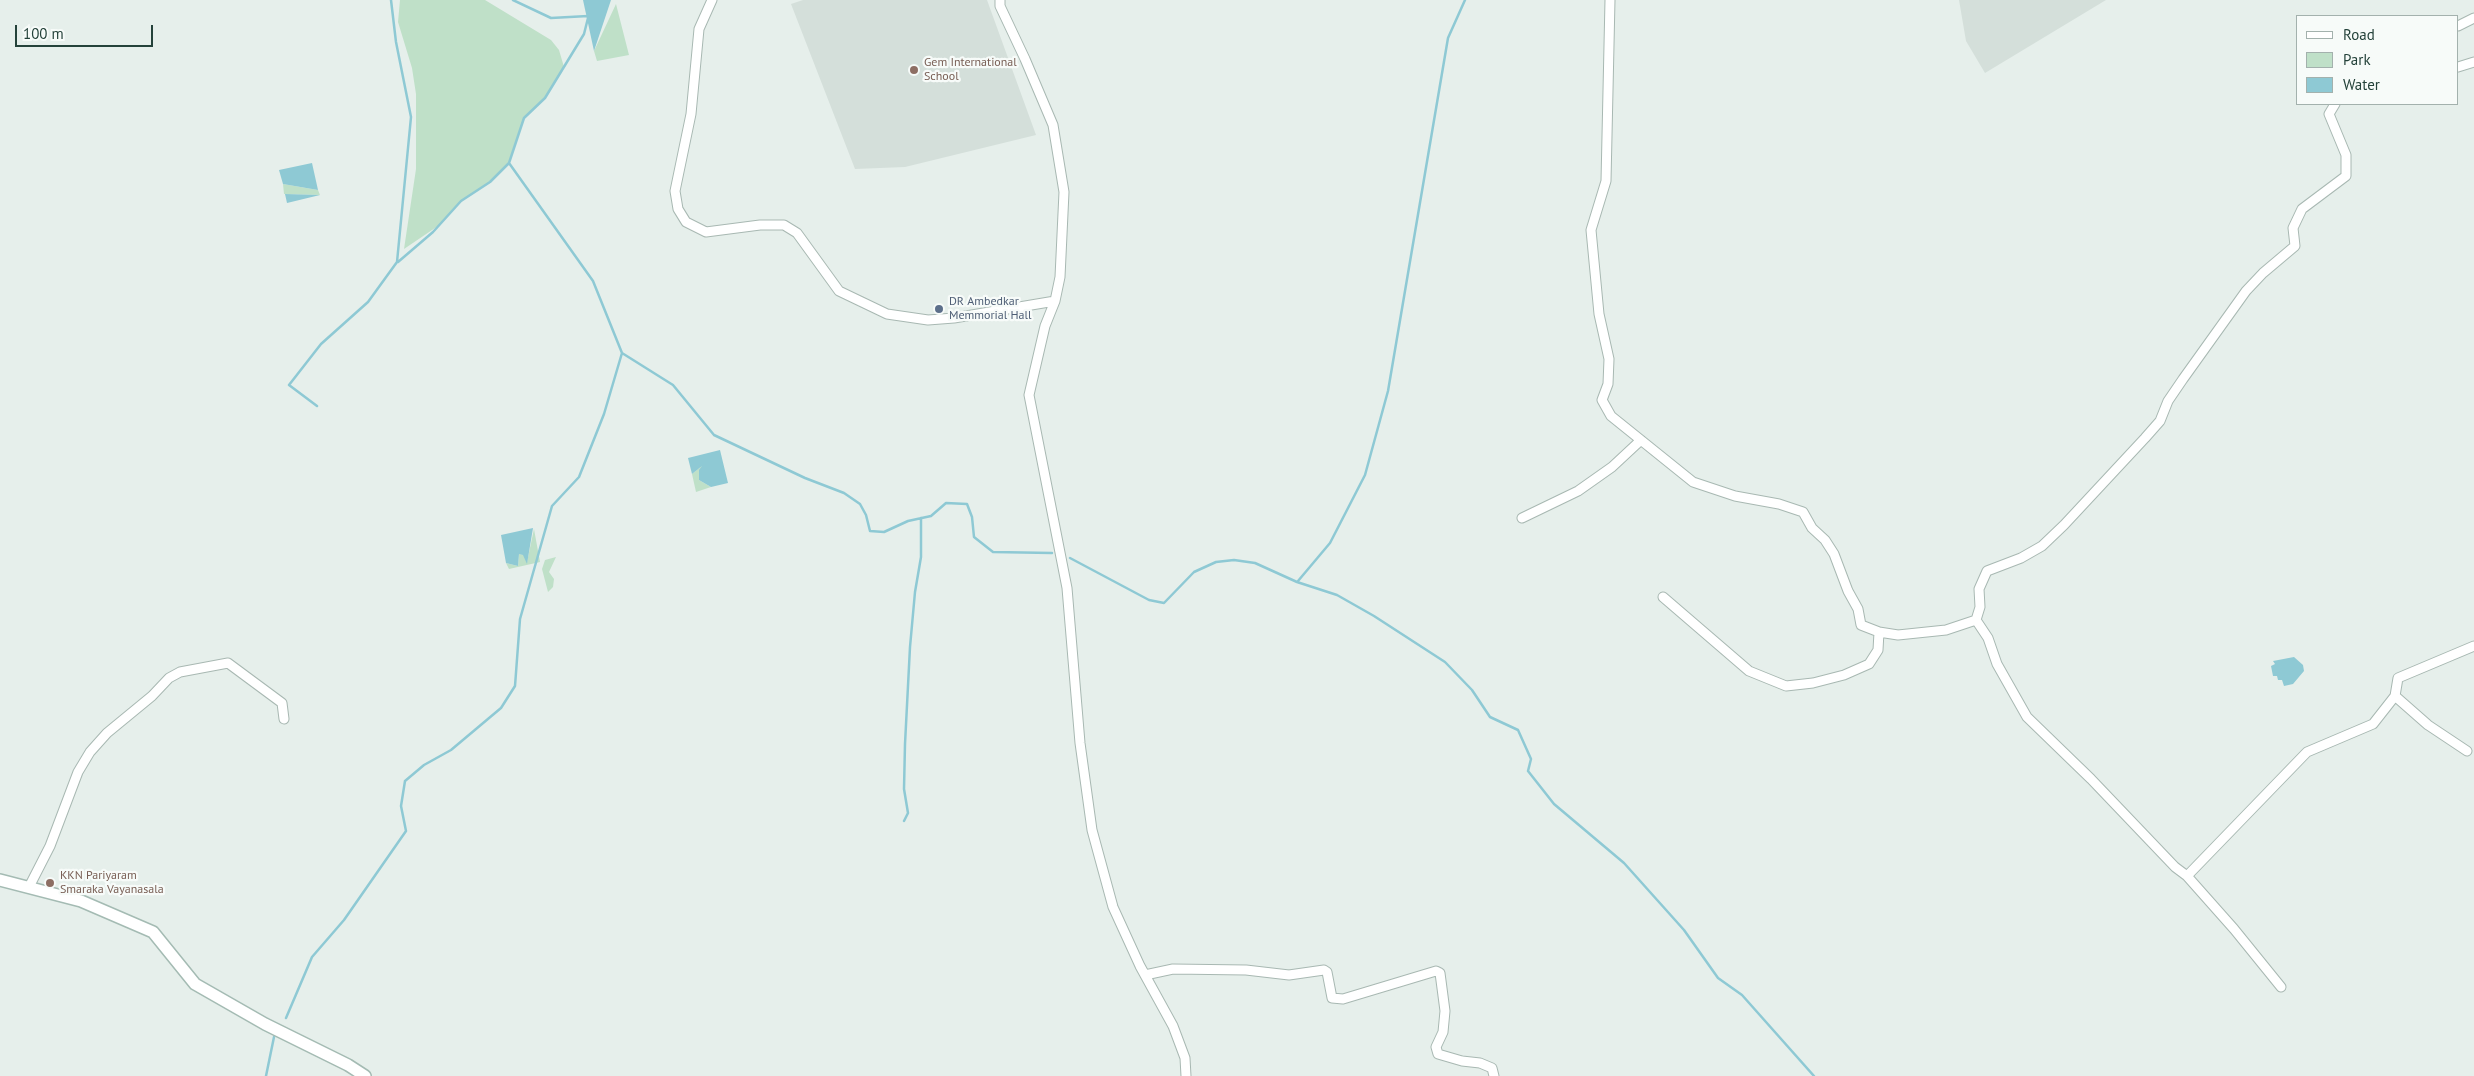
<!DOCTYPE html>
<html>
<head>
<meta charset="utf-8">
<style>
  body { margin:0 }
  #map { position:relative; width:2474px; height:1076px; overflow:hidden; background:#e6efeb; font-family:"PT Sans",sans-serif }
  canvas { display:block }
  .legend { position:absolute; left:2296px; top:15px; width:162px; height:90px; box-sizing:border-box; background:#f7fbf9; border:1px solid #a3b1ad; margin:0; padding:6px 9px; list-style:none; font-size:15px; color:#24423a }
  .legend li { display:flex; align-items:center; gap:10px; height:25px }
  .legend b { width:25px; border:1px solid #a3b1ad }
  .scale { position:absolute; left:15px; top:25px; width:138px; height:22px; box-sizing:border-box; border:2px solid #24423a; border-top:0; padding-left:6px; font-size:15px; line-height:18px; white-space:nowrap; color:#24423a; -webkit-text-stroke:4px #f7fbf9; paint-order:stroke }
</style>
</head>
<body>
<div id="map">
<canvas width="2474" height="1076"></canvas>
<ul class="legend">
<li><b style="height:6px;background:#fff"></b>Road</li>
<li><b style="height:14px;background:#bfe0c8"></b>Park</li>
<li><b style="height:14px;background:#8ec9d4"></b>Water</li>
</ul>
<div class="scale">100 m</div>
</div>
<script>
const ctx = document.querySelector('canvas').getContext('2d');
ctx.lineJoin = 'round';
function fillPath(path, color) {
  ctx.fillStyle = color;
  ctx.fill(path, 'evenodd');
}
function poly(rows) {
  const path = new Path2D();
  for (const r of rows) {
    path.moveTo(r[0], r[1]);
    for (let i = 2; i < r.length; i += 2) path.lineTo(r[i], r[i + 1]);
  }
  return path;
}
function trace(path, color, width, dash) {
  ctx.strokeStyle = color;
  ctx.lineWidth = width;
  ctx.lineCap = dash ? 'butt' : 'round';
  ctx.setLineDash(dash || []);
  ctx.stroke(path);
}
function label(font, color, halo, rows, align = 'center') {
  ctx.font = font + ' "PT Sans",sans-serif';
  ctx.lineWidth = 4.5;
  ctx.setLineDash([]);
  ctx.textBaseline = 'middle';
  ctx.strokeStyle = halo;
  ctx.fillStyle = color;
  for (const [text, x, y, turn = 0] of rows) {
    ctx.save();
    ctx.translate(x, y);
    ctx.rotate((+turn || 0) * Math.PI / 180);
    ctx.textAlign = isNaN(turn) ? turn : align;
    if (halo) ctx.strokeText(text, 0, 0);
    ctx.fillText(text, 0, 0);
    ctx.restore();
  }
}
fillPath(poly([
  [803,0,987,0,1036,135,905,167,855,169,791,4],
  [1959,0,2106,0,1985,73,1966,41]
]), '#d4dfda');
fillPath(poly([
  [400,0,485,0,551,40,559,50,564,67,545,98,524,118,509,163,490,182,461,201,438,226,404,249,416,169,416,94,412,68,398,22],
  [616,4,629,55,597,61,594,51],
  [283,184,318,190,320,195,284,194],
  [703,465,699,480,711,487,696,492,692,474],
  [534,529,540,562,509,569,506,563,518,566,519,554,526,555,527,562],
  [556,557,549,572,554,579,553,587,548,592,542,569,545,560]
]), '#bfe0c8');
fillPath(poly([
  [583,0,611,0,594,51],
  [312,163,318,190,283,184,279,170],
  [285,194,320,195,287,203],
  [720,450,728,483,711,487,699,480,699,470,702,466,692,474,688,458],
  [533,528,527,564,523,555,519,554,518,566,506,563,501,535],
  [2294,657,2303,665,2304,671,2293,684,2284,686,2282,680,2278,680,2277,676,2273,676,2271,666,2275,664,2273,661]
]), '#8ec9d4');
trace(poly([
  [513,0,551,18,588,16],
  [588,18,584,34,545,98,524,118,509,163,593,281,622,353,673,385,714,435,805,478,844,493,860,504,866,515,870,531,884,532,908,521,931,516,946,503,967,504,972,517,974,537,993,552,1052,553],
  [398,262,433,232,461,201,490,182,509,163],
  [317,406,289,385,321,344,368,302,397,262,411,117,396,42,391,0],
  [1070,558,1149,600,1164,603,1194,572,1216,562,1234,560,1255,563,1297,582,1337,595,1374,616,1445,662,1472,690,1490,717,1518,730,1531,759,1528,771,1554,804,1624,863,1684,930,1718,978,1742,995,1814,1076],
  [1298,581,1330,543,1365,475,1388,391,1448,38,1465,0],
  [904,821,908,813,904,789,905,744,910,647,915,592,921,557,921,518],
  [286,1018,312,957,344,920,406,831,401,806,405,781,424,765,451,750,501,708,515,686,520,619,552,506,579,477,604,414,622,353],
  [266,1076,274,1037]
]), '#8ec9d4', 2.5);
const street = poly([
  [712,0,699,29,691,114,675,191,678,209,686,222,706,232,760,225,784,225,797,233,839,291,887,314,928,320,954,318,1055,301],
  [1000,0,1000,6,1025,59,1053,125,1064,192,1060,277,1055,301,1045,326,1029,395,1067,588,1080,743,1092,830,1113,907,1140,966,1173,1026,1185,1058,1186,1076],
  [1610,0,1606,181,1591,230,1599,314,1609,359,1608,384,1602,400,1611,416,1693,482,1735,496,1779,504,1803,512,1812,528,1825,540,1834,554,1848,591,1858,609,1861,625,1879,632,1898,635,1946,630,1976,620,1980,607,1979,589,1987,571,2021,558,2042,546,2064,525,2145,438,2160,421,2168,401,2183,379,2246,291,2263,273,2295,246,2293,228,2302,209,2346,176,2346,155,2329,114,2335,104],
  [2458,26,2474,18],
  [2458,67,2474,62],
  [1522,518,1578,491,1612,467,1641,440],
  [1663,597,1749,671,1786,686,1813,683,1844,675,1869,664,1878,650,1879,632],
  [1976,620,1988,638,1997,664,2027,717,2091,779,2175,867,2187,876,2234,929,2281,987],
  [2395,696,2428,725,2467,751],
  [2187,876,2307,752,2373,724,2395,696,2398,678,2474,646],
  [29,887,50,846,78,772,90,752,107,733,152,696,169,678,180,672,228,663,282,703,284,719],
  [1145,975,1173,969,1246,970,1289,975,1324,970,1327,972,1332,998,1343,999,1436,971,1440,973,1445,1011,1443,1032,1436,1047,1438,1054,1462,1061,1480,1063,1492,1068,1494,1076]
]);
const secondary = poly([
  [0,880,81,901,153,932,195,984,265,1024,348,1065,365,1076]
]);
trace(street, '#a8b8b2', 11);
trace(secondary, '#a4bbb3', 14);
trace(street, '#fff', 9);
trace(secondary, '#fff', 11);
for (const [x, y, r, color] of [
  [914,70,5,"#8d6e63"],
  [939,309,5,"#5c6f8a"],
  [50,883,5,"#8d6e63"]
]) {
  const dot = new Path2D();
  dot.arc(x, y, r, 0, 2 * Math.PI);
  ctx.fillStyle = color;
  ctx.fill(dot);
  trace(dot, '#f7fbf9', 2);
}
label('12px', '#785e54', '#f7fbf9', [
  ["Gem International",924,63],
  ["School",924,77],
  ["KKN Pariyaram",60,876],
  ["Smaraka Vayanasala",60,890]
], 'left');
label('12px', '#4e5e75', '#f7fbf9', [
  ["DR Ambedkar",949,302],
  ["Memmorial Hall",949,316]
], 'left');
</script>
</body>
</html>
